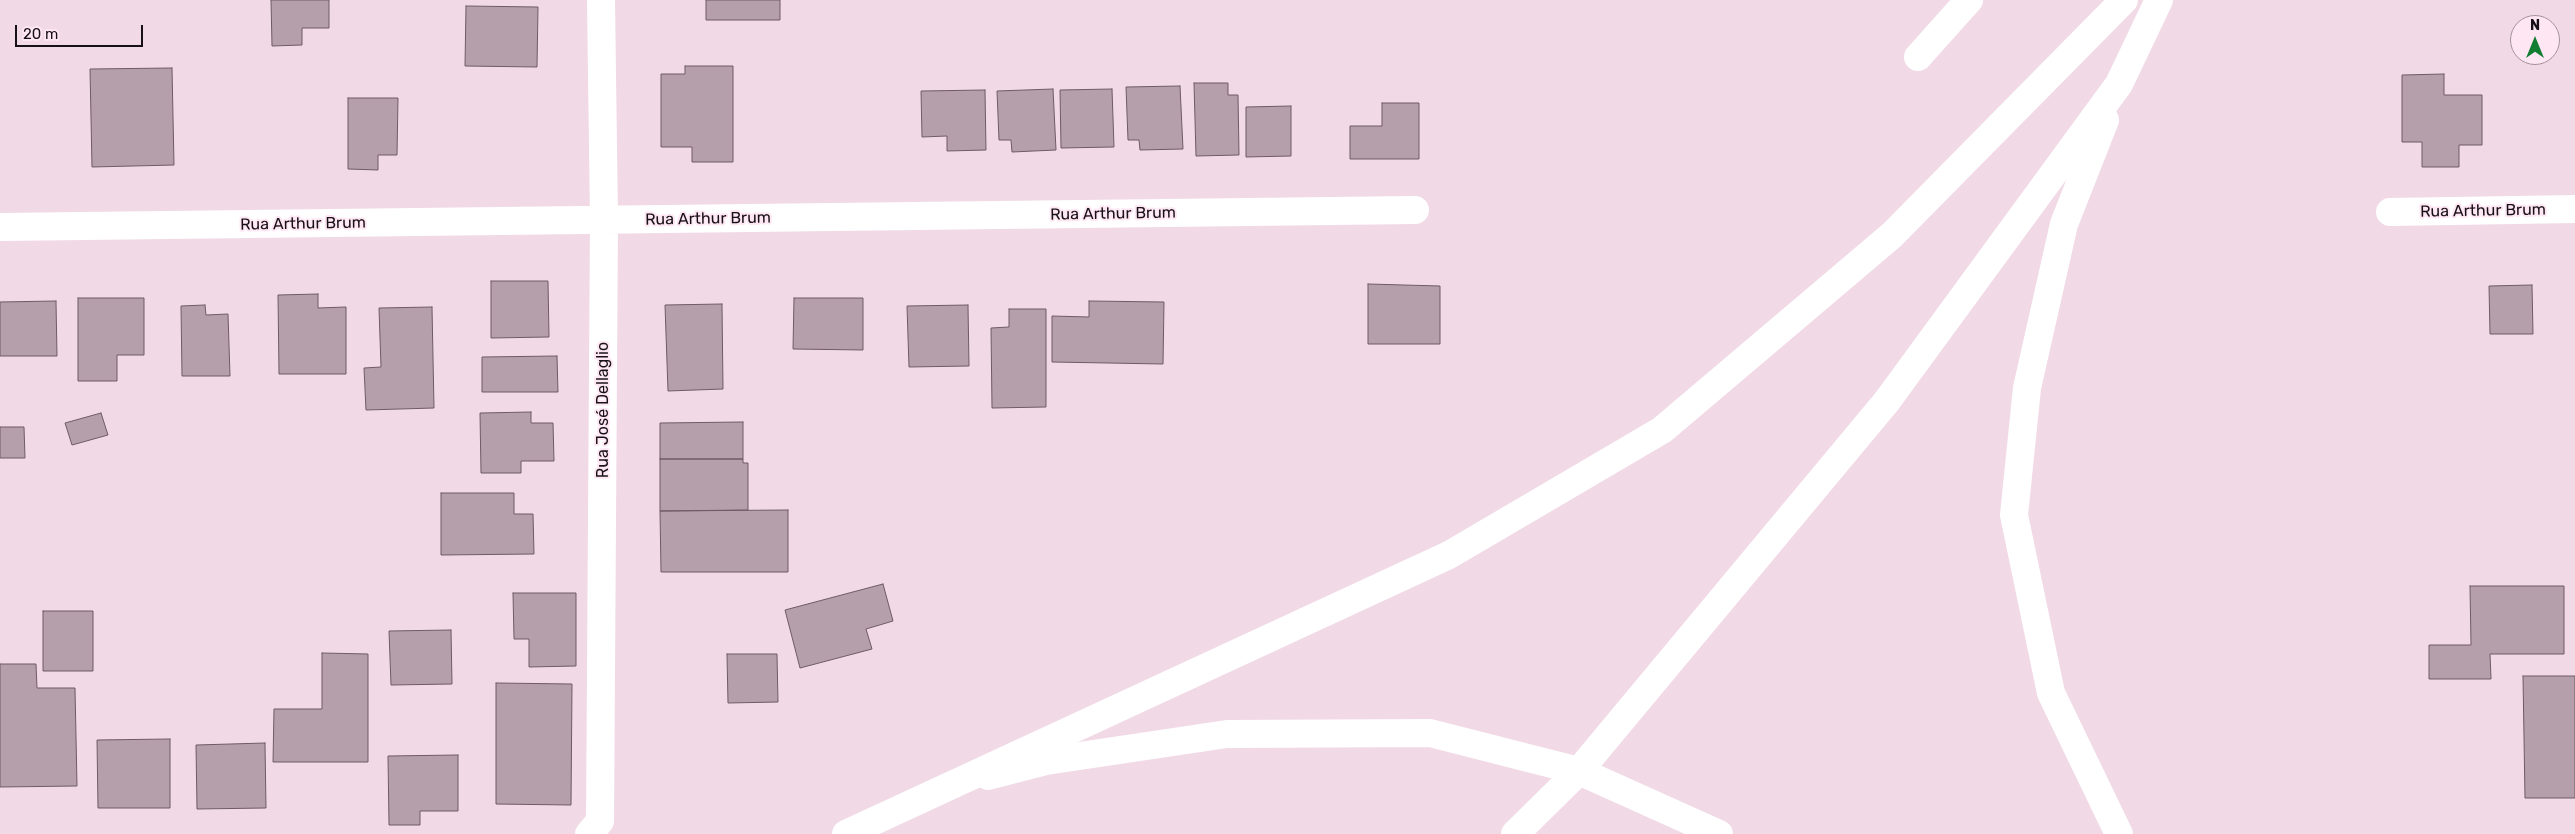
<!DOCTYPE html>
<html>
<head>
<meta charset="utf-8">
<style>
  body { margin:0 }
  #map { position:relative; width:2575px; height:834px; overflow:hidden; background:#f1dae6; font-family:Rubik,sans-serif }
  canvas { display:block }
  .north { position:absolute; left:2510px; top:15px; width:50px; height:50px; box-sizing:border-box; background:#fee7f3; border:1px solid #a2919a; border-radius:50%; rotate:0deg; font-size:14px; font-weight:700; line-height:20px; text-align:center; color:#171014 }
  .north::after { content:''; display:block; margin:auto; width:18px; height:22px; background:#137e33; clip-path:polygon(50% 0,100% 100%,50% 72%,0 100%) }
  .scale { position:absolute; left:15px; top:25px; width:128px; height:22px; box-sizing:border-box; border:2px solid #171014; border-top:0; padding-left:6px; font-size:15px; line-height:18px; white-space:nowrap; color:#171014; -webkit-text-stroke:4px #fee7f3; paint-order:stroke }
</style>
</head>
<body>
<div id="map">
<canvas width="2575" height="834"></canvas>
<div class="north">N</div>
<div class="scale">20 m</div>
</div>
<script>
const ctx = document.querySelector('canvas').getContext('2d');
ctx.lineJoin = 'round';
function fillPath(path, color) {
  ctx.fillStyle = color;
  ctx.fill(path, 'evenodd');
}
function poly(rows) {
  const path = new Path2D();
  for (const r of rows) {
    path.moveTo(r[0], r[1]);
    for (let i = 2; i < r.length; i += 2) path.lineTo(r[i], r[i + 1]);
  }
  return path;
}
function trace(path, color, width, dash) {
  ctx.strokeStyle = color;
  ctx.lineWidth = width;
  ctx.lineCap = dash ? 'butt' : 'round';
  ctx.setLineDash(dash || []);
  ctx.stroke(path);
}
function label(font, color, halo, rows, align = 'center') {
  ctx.font = font + ' Rubik,sans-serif';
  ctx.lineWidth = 4;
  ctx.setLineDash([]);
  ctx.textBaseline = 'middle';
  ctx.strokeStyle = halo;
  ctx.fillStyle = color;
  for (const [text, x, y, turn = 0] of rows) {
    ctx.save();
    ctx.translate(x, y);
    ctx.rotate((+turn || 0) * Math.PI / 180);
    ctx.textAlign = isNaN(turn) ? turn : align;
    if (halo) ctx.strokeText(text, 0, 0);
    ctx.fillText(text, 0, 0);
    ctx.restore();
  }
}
const building = poly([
  [271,0,329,0,329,28,302,28,302,45,272,46,271,0],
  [706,0,780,0,780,20,706,20,706,0],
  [466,6,538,7,537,67,465,66,466,6],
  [685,66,733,66,733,162,692,162,692,147,661,147,661,74,685,74,685,66],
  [172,68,174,165,92,167,90,69,172,68],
  [2444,74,2444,95,2482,95,2482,145,2459,145,2459,167,2422,167,2422,142,2402,142,2402,75,2444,74],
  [1194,83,1228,83,1228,95,1238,95,1239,155,1196,156,1194,83],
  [1180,86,1183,149,1140,150,1139,140,1128,140,1126,87,1180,86],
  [1053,89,1056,150,1012,152,1011,140,999,140,997,91,1053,89],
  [1112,89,1114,147,1061,148,1060,90,1112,89],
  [985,90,986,150,947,151,947,136,922,137,921,91,985,90],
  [348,98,398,98,397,155,378,155,378,170,348,169,348,98],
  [1382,103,1419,103,1419,159,1350,159,1350,126,1382,126,1382,103],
  [1291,106,1291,156,1246,157,1246,107,1291,106],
  [491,281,548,281,549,337,491,338,491,281],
  [1368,284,1440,286,1440,344,1368,344,1368,284],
  [2532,285,2533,334,2490,334,2489,286,2532,285],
  [318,294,318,308,346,307,346,374,279,374,278,295,318,294],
  [78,298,144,298,144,355,117,355,117,381,78,381,78,298],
  [794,298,863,298,863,350,793,349,794,298],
  [56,301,57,356,0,356,0,302,56,301],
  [1089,301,1164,302,1163,364,1052,362,1052,316,1089,317,1089,301],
  [722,304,723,389,668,391,665,305,722,304],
  [205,305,206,315,228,314,230,376,182,376,181,306,205,305],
  [968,305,969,366,909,367,907,306,968,305],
  [432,307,434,408,366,410,364,368,381,367,379,308,432,307],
  [1009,309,1046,309,1046,407,992,408,991,328,1009,327,1009,309],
  [557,356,558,392,482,392,482,357,557,356],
  [531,412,531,423,553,423,554,461,521,461,521,473,481,473,480,413,531,412],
  [101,413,108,435,72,445,65,423,101,413],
  [743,422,743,459,660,459,660,423,743,422],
  [0,427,24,427,25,458,0,458,0,427],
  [660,459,743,459,743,463,748,463,748,510,660,511,660,459],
  [441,493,514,493,514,514,533,514,534,554,441,555,441,493],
  [788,510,788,572,661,572,660,511,788,510],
  [883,584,893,621,866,629,872,649,800,668,785,610,883,584],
  [2470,586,2564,586,2564,654,2490,654,2491,679,2429,679,2429,645,2471,645,2470,586],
  [513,593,576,593,576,666,529,667,529,639,514,639,513,593],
  [43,611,93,611,93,671,43,671,43,611],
  [451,630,452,684,391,685,389,631,451,630],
  [322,653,368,654,368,762,273,762,274,709,322,709,322,653],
  [727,654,777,654,778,702,728,703,727,654],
  [0,664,36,664,37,688,75,688,77,786,0,787,0,664],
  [2523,676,2575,676,2575,798,2525,798,2523,676],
  [496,683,572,684,571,805,496,804,496,683],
  [170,739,170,808,98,808,97,740,170,739],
  [265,743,266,808,197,809,196,745,265,743],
  [458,755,458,811,420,811,420,825,389,825,388,756,458,755]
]);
fillPath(building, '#b49faa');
trace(building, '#6e5b65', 1);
trace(poly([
  [1918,57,1969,0],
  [2390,212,2575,209],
  [0,227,1415,210],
  [589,834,600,821,604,220,601,0]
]), '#fff', 28);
trace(poly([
  [988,776,1046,761,1227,734,1430,733,1579,771,1719,834]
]), '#fff', 28);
trace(poly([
  [2105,120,2064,224,2027,388,2014,515,2051,693,2119,834],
  [846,834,1449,555,1662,430,1892,235,2124,0],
  [1515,834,1579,771,1887,401,2119,84,2159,0]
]), '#fff', 28);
label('16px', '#171014', '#fee7f3', [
  ["Rua Arthur Brum",2483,211,-1],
  ["Rua Arthur Brum",1113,214,-1],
  ["Rua Arthur Brum",708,219,-1],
  ["Rua Arthur Brum",303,224,-1],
  ["Rua José Dellaglio",603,410,-90]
]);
</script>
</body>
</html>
